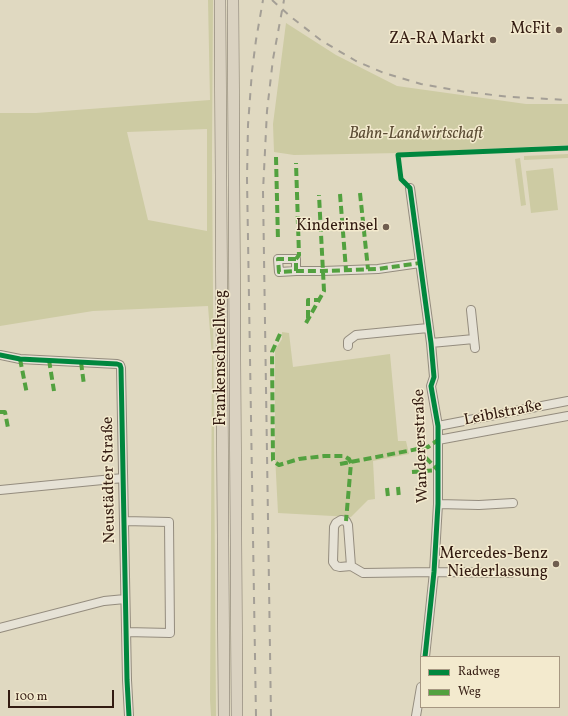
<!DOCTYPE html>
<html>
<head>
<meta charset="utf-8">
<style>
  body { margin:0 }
  #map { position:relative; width:568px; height:716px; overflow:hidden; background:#e0d9c1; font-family:Vollkorn,serif }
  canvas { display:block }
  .legend { position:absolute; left:420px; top:656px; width:140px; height:52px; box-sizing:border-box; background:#f3eace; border:1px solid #a69782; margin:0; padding:5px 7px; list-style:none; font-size:12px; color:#331b11 }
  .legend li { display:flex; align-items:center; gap:8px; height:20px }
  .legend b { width:20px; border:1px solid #a69782 }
  .scale { position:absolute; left:8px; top:690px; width:106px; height:18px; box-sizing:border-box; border:2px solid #331b11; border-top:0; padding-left:5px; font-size:12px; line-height:14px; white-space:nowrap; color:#331b11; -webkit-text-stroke:3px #f3eace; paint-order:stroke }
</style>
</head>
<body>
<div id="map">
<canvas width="568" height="716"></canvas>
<ul class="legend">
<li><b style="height:5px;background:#00873e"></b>Radweg</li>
<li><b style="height:5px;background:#52a13f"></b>Weg</li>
</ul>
<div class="scale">100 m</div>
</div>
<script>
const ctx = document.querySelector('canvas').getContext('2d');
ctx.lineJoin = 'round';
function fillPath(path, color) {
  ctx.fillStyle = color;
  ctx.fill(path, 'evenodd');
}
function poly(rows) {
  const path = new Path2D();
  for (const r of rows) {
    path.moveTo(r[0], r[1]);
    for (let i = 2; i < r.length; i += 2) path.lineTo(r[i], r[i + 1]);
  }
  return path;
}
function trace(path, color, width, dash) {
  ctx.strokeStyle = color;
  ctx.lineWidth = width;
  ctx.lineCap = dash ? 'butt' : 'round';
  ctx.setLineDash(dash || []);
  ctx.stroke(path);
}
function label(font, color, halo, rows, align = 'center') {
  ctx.font = font + ' Vollkorn,serif';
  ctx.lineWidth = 3;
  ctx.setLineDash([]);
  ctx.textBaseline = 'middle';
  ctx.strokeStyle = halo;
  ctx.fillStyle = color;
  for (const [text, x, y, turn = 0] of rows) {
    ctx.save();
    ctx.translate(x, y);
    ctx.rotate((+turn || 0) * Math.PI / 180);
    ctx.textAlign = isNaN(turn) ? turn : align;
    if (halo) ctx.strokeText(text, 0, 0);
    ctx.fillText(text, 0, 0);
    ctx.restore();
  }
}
fillPath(poly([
  [208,0,213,0,212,154,216,716,211,716,210,700,212,357,208,306,93,311,0,326,0,113,36,113,210,100],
  [207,129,207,231,148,220,127,132],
  [286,23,336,55,397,86,526,104,568,104,568,145,400,153,294,155,274,152,273,124],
  [568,154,568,158,524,160,524,156],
  [520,158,526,205,521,206,515,159],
  [553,168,558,210,531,213,526,171],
  [282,332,289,333,293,367,390,354,398,441,406,441,409,454,373,461,375,499,368,500,351,517,278,513,275,455,275,350,282,339]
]), '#cdcba3');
const minor = poly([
  [410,188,431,343,434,377,431,386,438,426,438,504,434,572,425,657],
  [296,271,296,259,278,259,279,272,296,271,323,271,378,269,420,263],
  [471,310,475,348],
  [431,343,474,339],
  [348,346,348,341,356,335,428,328],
  [0,355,20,359,117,364,120,365,121,368,127,680,129,716],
  [438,426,568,401],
  [438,440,568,416],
  [0,490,123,478],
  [438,504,479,505,513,503],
  [124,521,169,522,170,633,126,632],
  [351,566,340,567,336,566,333,562,334,527,336,523,341,520,346,521,348,525,351,566,363,573,434,572,511,573],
  [0,628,104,601,125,599],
  [416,716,421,687]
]);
const highway = poly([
  [220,0,224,716],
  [233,0,237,716]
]);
trace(minor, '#948c7e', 10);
trace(highway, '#7b7366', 12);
trace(minor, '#e6e2d6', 8);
trace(highway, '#dad2c1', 11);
trace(poly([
  [272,0,291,17,322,41,356,61,384,73,421,84,466,92,511,97,568,100],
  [256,716,247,179,248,125,252,71,256,40,263,0],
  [271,716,263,191,267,111,273,59,284,0]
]), '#a49f96', 2, [7, 7]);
trace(poly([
  [276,157,278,241],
  [360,193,368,269],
  [340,194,346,270],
  [296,259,299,255,296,163],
  [296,271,296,259,278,259,279,272,296,271,323,271,378,269,420,263],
  [308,318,308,300,319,300],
  [306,323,324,291,319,195],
  [280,334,272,352,273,460,276,463,279,465,299,459,324,456,344,456,349,459,351,463,346,521],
  [20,359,27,394],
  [49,360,54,391],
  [81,362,84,385],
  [0,412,5,412,8,428],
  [417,449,438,470],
  [340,464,428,447,438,440],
  [412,472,438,470],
  [398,487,399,498],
  [387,488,388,497]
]), '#52a13f', 4, [8, 4]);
trace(poly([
  [0,355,20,359,117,364,120,365,121,368,127,680,129,716],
  [425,657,434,572,438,504,438,426,431,386,434,377,431,343,410,188,401,179,398,155,568,148]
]), '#00873e', 5);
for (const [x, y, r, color] of [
  [559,30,4,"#705e4f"],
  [493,40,4,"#705e4f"],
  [386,227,4,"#705e4f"],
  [556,564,4,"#705e4f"]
]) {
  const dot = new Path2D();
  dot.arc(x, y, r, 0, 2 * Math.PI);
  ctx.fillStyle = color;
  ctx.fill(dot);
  trace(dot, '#f3eace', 1.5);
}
label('16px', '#331b11', '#f3eace', [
  ["McFit",551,30],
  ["ZA-RA Markt",485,40],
  ["Kinderinsel",378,227],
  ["Mercedes-Benz",548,555],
  ["Niederlassung",548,573]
], 'right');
label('italic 16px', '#5c4d35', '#f3eace', [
  ["Bahn-Landwirtschaft",416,135]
]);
label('16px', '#331b11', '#f3eace', [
  ["Frankenschnellweg",222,358,-90],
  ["Leiblstraße",503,414,-11],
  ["Wandererstraße",422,446,-92],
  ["Neustädter Straße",110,480,-91]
]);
</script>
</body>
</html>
